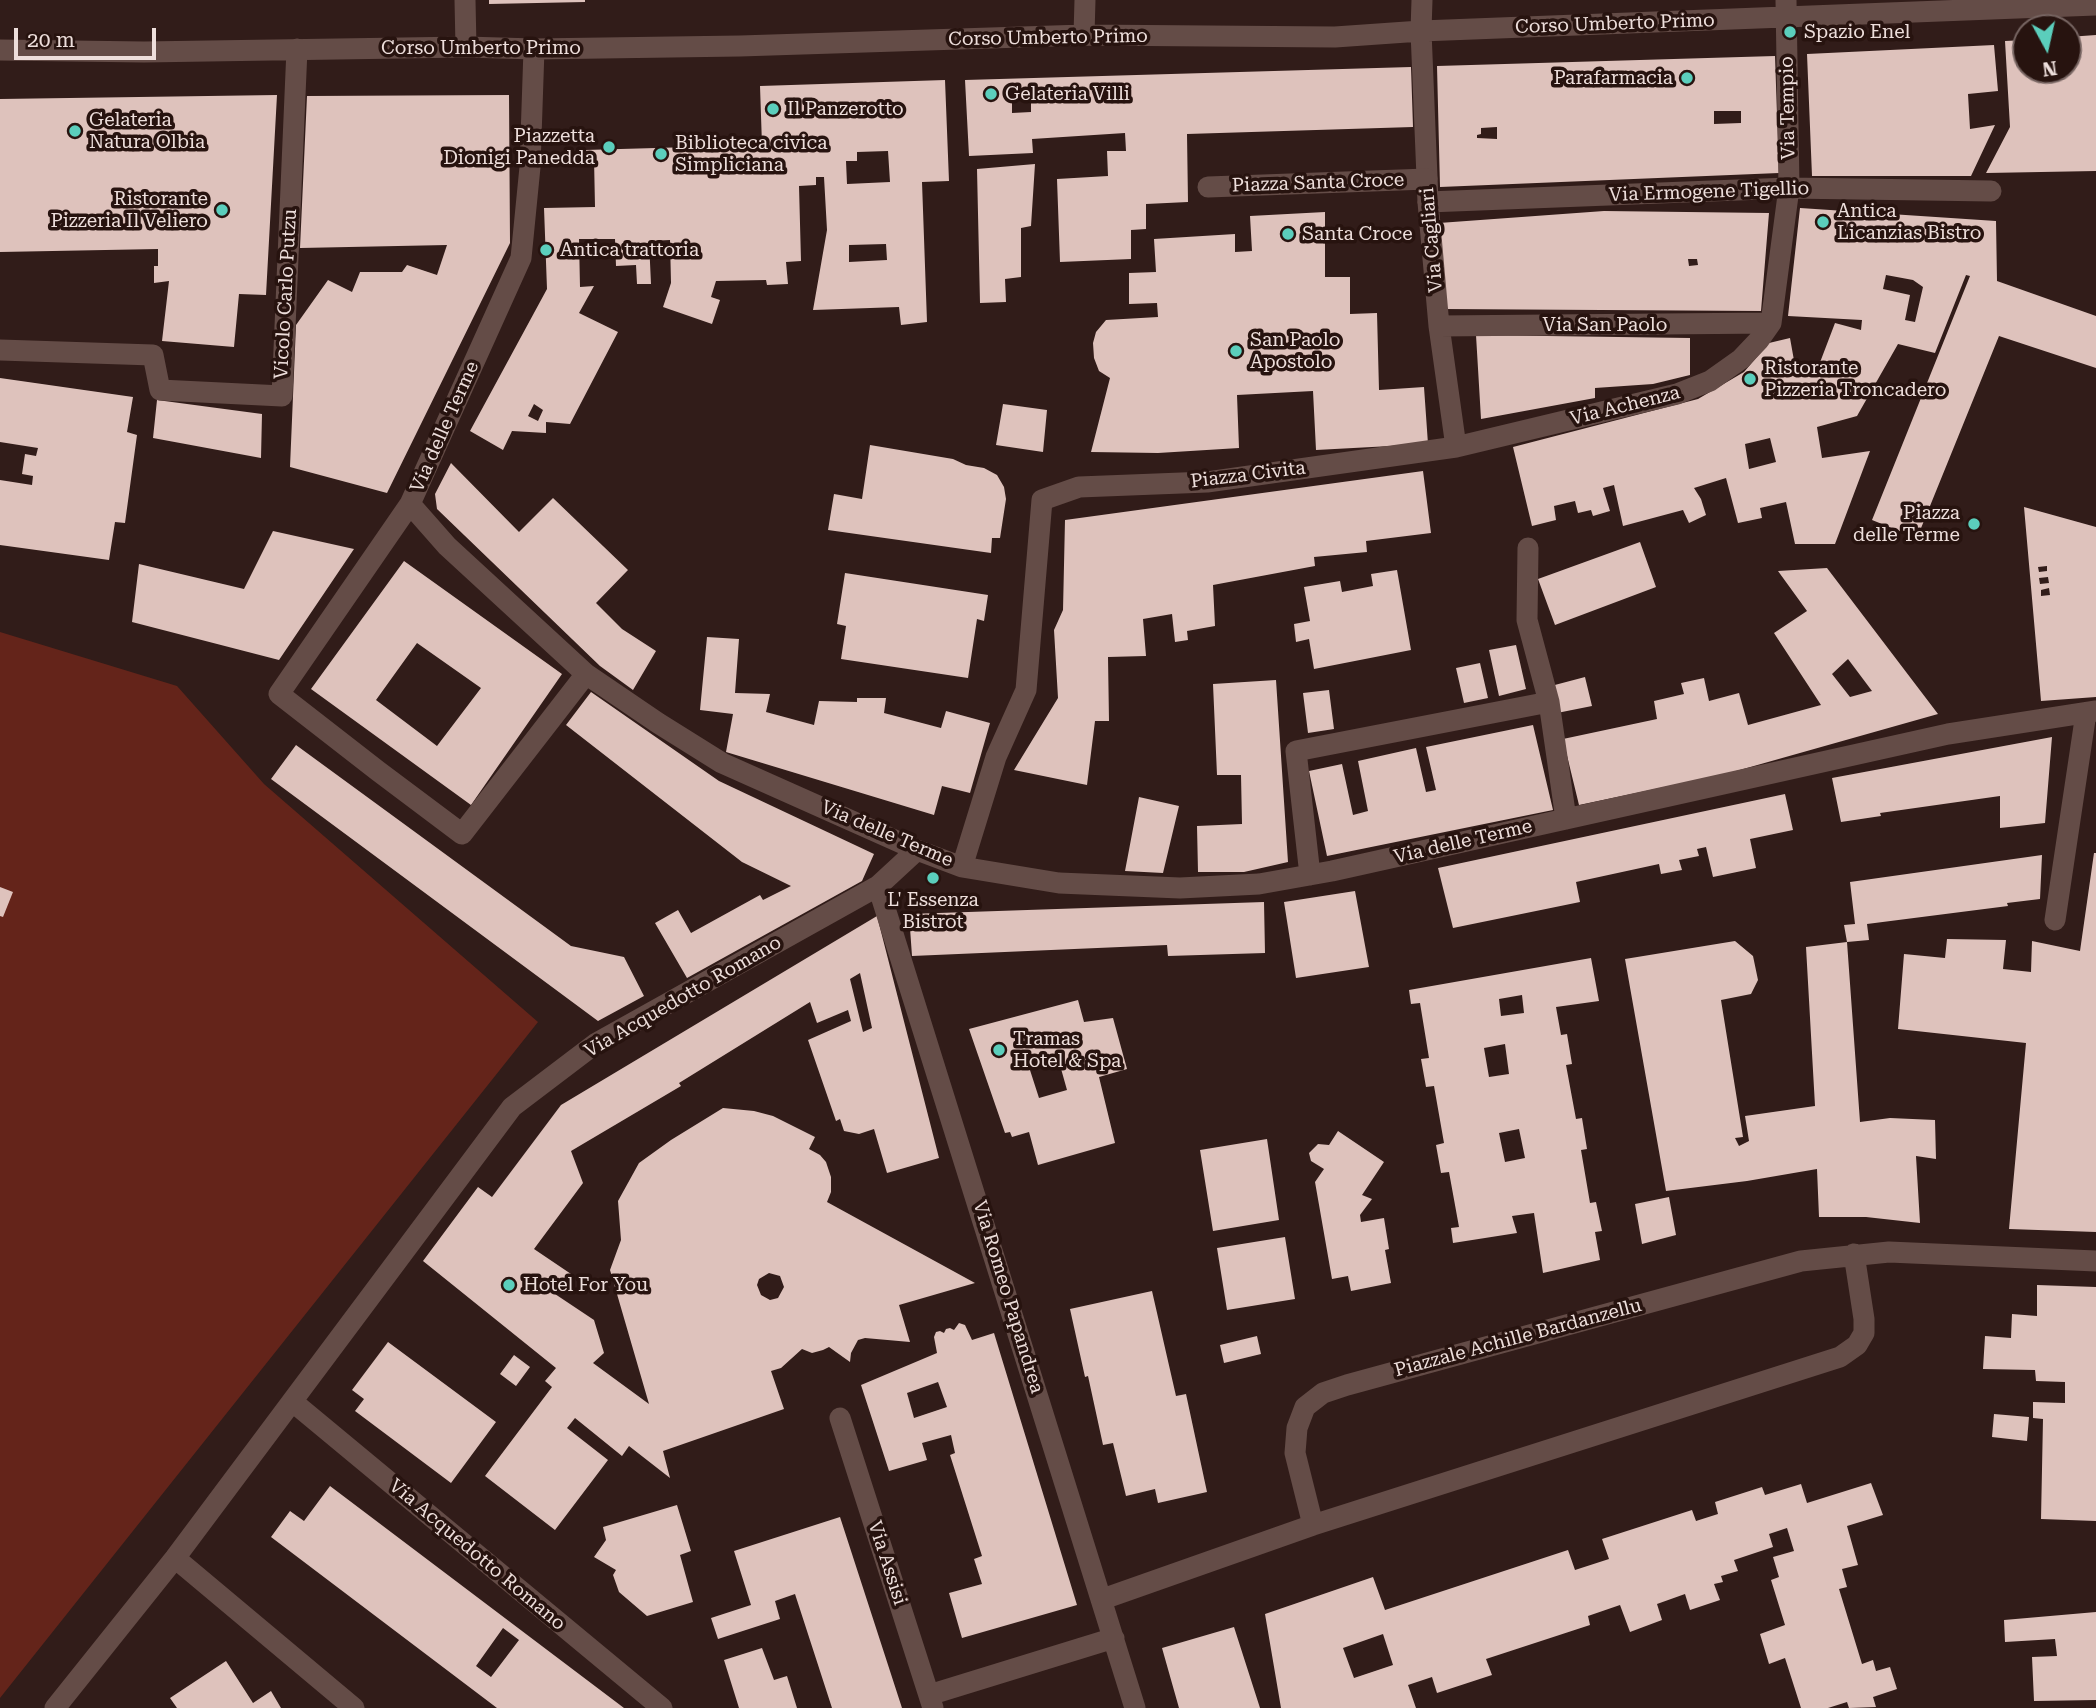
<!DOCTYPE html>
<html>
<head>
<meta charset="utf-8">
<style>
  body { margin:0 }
  #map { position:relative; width:2096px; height:1708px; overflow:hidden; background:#311c19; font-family:"Roboto Serif",serif }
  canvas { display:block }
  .north { position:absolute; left:2012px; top:14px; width:70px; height:70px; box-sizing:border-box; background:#27130f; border:2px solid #766461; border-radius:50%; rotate:172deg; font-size:19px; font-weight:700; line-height:28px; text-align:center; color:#eddedb }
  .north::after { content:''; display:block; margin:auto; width:24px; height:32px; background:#5bcebc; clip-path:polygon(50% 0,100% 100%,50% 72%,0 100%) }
  .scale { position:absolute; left:14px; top:28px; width:142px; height:32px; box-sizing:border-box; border:4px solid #eddedb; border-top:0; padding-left:9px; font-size:21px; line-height:24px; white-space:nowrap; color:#eddedb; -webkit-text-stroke:5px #27130f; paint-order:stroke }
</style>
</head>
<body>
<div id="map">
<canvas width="2096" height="1708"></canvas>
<div class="north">N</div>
<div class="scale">20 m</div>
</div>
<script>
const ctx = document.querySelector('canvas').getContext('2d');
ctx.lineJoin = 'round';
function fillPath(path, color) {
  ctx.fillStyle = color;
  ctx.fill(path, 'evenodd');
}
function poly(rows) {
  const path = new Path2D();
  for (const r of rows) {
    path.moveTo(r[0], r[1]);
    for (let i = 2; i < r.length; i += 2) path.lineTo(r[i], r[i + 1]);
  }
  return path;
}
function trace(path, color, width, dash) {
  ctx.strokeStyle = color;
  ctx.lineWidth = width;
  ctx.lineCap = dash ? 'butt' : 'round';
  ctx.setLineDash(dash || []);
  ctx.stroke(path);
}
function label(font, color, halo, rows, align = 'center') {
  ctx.font = font + ' "Roboto Serif",serif';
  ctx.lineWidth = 7;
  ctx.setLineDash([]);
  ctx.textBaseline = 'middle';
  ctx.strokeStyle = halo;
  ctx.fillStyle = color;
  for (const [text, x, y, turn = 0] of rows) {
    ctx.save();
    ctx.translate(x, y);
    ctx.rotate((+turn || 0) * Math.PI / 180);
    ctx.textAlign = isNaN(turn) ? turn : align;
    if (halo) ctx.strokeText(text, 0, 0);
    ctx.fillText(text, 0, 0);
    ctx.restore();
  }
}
fillPath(poly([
  [0,632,177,686,264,784,538,1022,0,1698]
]), '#64241a');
fillPath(poly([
  [489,0,585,0,585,2,489,4],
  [2096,35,2096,171,1986,173,2010,127,2005,41,2026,40,2026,70,2068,70,2068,37],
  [1994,45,1998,91,1968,94,1970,129,1995,125,1971,176,1812,176,1807,54],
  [1775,56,1779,173,1440,187,1437,66],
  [1714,111,1741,111,1741,123,1714,124],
  [1497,127,1497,139,1477,138,1477,135,1481,134,1481,128],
  [1411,67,1413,127,1187,134,1188,202,1146,204,1146,229,1131,230,1131,259,1060,262,1057,179,1108,176,1107,151,1126,151,1125,133,1032,139,1033,153,969,156,965,80],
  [1031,97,1031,112,1012,113,1012,98],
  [945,80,949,181,922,182,927,322,901,325,899,307,813,310,827,230,824,177,816,177,816,185,799,186,801,261,786,262,788,284,767,285,766,280,716,281,711,297,720,300,712,324,663,307,671,283,670,240,649,241,651,284,637,284,636,265,616,266,615,239,579,239,580,287,594,286,579,313,618,332,570,424,546,422,546,433,512,431,503,450,470,431,547,289,544,208,595,207,594,158,586,158,585,150,762,145,760,86],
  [888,151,890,182,847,184,846,161,857,161,857,152],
  [886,244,887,260,849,262,849,245],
  [534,404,543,410,538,421,528,416],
  [277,95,266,295,239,294,234,347,162,341,169,281,154,283,154,266,158,266,158,249,0,252,0,99],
  [509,95,510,243,387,493,290,467,296,325,328,280,352,292,360,272,402,272,407,265,437,275,447,245,300,248,307,96],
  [1035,164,1031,226,1021,228,1021,277,1005,279,1006,302,980,303,977,169],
  [1800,208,1996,221,1997,281,2096,316,2096,368,1999,336,1917,538,1872,520,1970,276,1966,275,1935,353,1898,344,1857,416,1817,427,1822,458,1870,451,1835,544,1795,544,1786,502,1760,508,1762,518,1738,523,1726,478,1694,488,1701,499,1706,515,1689,523,1683,510,1623,526,1614,485,1603,488,1610,511,1593,516,1591,510,1578,513,1575,501,1554,506,1556,520,1532,526,1513,447,1698,399,1744,372,1769,343,1790,338,1795,366,1819,365,1835,323,1861,330,1862,320,1788,316],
  [1886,275,1913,280,1923,287,1915,322,1905,320,1910,295,1883,289],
  [1770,438,1776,462,1749,469,1745,444],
  [1604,211,1769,213,1761,311,1444,309,1439,223],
  [1688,259,1697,259,1698,265,1689,266],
  [1325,212,1325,277,1350,277,1350,314,1377,313,1379,390,1424,387,1428,444,1316,450,1313,391,1237,395,1239,448,1158,453,1091,452,1110,378,1099,371,1094,358,1093,343,1096,332,1106,320,1158,317,1157,303,1129,304,1129,273,1156,272,1154,239,1235,234,1235,252,1252,251,1250,216],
  [1476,335,1690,338,1690,375,1653,384,1595,388,1595,398,1481,419],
  [0,378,133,397,127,432,137,435,125,523,115,522,109,560,0,545,0,480,32,485,33,476,22,474,25,454,36,456,38,448,0,442],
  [157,400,262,414,261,458,153,438],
  [1003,404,1047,410,1043,452,996,445],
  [870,445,953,459,966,465,984,468,997,475,1004,487,1006,499,1000,538,992,538,991,553,828,530,834,494,862,499],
  [451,463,519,532,553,498,628,570,596,603,622,629,656,651,633,690,600,666,437,509,435,494],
  [1423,471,1431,533,1366,541,1367,552,1314,557,1315,566,1213,585,1215,626,1187,631,1188,640,1175,642,1172,614,1143,619,1146,656,1108,657,1109,721,1095,721,1087,785,1014,770,1058,698,1054,630,1063,610,1065,520],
  [2024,507,2096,527,2096,697,2041,701],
  [2047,566,2047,571,2039,572,2038,567],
  [2048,577,2049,583,2040,584,2039,578],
  [2049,588,2050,595,2041,596,2041,590],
  [273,531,354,549,279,660,132,622,139,564,244,589],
  [1640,542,1656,587,1555,625,1538,579],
  [404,561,562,674,471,805,311,689],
  [417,643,481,688,437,746,376,700],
  [1827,568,1938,714,1722,775,1579,805,1563,739,1657,719,1654,701,1684,694,1681,683,1704,678,1709,701,1739,693,1748,725,1821,705,1774,633,1807,611,1778,571],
  [1848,659,1872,691,1850,697,1832,674],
  [1397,570,1411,650,1314,669,1309,639,1296,642,1294,624,1310,621,1304,587,1340,581,1342,592,1373,586,1371,574],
  [845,573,988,595,984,621,977,619,968,678,841,659,846,626,837,624],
  [707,637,739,639,735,693,770,694,766,712,814,725,819,701,857,702,857,698,886,698,884,713,941,728,946,711,990,723,970,793,942,786,934,815,726,752,733,714,700,710],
  [1516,645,1526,689,1499,696,1489,650],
  [1480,663,1488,698,1464,703,1456,668],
  [1585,677,1592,706,1557,713,1551,686],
  [1276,680,1288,862,1244,872,1198,872,1197,826,1242,824,1241,775,1217,775,1213,684],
  [1329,690,1334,729,1308,733,1303,693],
  [591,692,719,781,874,854,862,881,687,978,655,923,678,910,691,933,760,895,763,900,791,886,742,862,566,725],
  [1533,725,1553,810,1327,856,1309,771,1342,764,1353,815,1368,811,1358,761,1416,748,1426,792,1436,790,1426,747],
  [2052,737,2045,823,2000,828,2000,796,1880,813,1881,816,1841,822,1832,778],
  [296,745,571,946,624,957,644,996,598,1021,271,779],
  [1785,794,1793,830,1750,839,1756,868,1713,877,1706,847,1697,849,1699,856,1679,860,1682,870,1661,874,1659,864,1576,882,1580,902,1453,928,1438,868],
  [1139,797,1179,806,1163,873,1125,871],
  [2094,853,2096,853,2096,1232,2009,1229,2026,1043,1898,1029,1904,954,1945,958,1947,939,2006,940,2003,969,2031,972,2032,941,2080,951],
  [2042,855,2040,899,2007,903,2008,906,1867,924,1869,940,1847,942,1860,1122,1890,1118,1935,1120,1936,1159,1916,1156,1920,1223,1866,1217,1819,1217,1817,1169,1747,1181,1666,1191,1625,959,1735,941,1753,956,1758,980,1751,994,1721,1000,1743,1137,1735,1138,1739,1146,1749,1141,1745,1116,1815,1106,1806,947,1847,942,1844,925,1855,924,1850,882],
  [0,887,13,892,3,917,0,916],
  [1355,891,1369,967,1296,978,1284,902],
  [1264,902,1265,953,1168,956,1167,945,912,956,909,914],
  [877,916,939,1158,887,1173,874,1129,859,1134,844,1131,840,1119,836,1121,808,1040,851,1021,848,1010,817,1023,810,1002,679,1083,681,1086,571,1151,583,1183,534,1249,574,1276,555,1294,594,1320,604,1353,593,1363,649,1404,610,1270,621,1240,618,1201,639,1163,671,1140,723,1108,754,1111,773,1116,815,1137,809,1149,820,1155,826,1162,831,1177,831,1192,827,1202,975,1283,899,1305,910,1342,865,1338,858,1340,851,1353,850,1362,829,1347,823,1350,812,1353,802,1349,781,1368,771,1371,784,1409,663,1451,670,1478,629,1446,622,1456,575,1418,567,1428,608,1460,555,1530,485,1476,552,1387,545,1381,556,1368,423,1261,478,1187,492,1197,561,1105],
  [860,973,872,1028,863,1032,850,979],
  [769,1273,780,1276,784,1287,778,1298,770,1300,761,1295,757,1285,759,1279],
  [1591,958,1599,1001,1556,1007,1561,1035,1567,1034,1572,1064,1566,1065,1576,1119,1582,1118,1587,1149,1581,1150,1590,1203,1596,1202,1602,1231,1595,1232,1600,1260,1543,1273,1534,1213,1512,1216,1517,1233,1453,1243,1451,1228,1459,1227,1449,1172,1441,1173,1436,1145,1444,1143,1434,1086,1426,1087,1421,1059,1429,1058,1420,1003,1411,1004,1409,990],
  [1522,995,1524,1013,1501,1016,1499,999],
  [1505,1044,1509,1074,1489,1077,1484,1048],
  [1519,1129,1525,1158,1505,1162,1499,1133],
  [1078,1000,1084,1022,1113,1018,1127,1069,1099,1077,1115,1143,1038,1165,1029,1132,1012,1137,1010,1132,1005,1133,969,1029],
  [1058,1058,1067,1090,1039,1098,1029,1067],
  [1338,1131,1384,1162,1362,1195,1372,1199,1360,1215,1361,1222,1384,1218,1389,1249,1385,1250,1391,1283,1351,1291,1348,1276,1332,1279,1315,1182,1324,1169,1311,1161,1309,1153,1318,1144,1329,1145],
  [1267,1139,1279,1220,1213,1231,1200,1150],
  [1669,1197,1676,1235,1642,1244,1635,1204],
  [1285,1237,1295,1299,1227,1310,1217,1248],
  [2037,1285,2096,1287,2096,1521,2041,1519,2043,1419,2033,1418,2033,1402,2065,1403,2065,1382,2036,1381,2035,1370,1983,1369,1985,1336,2011,1338,2012,1314,2037,1316],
  [1152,1291,1176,1396,1186,1394,1207,1492,1158,1503,1155,1489,1126,1496,1113,1443,1103,1445,1088,1376,1085,1377,1070,1309],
  [959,1323,965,1325,972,1340,994,1333,1077,1605,962,1638,949,1593,982,1584,974,1559,982,1556,950,1455,955,1453,951,1435,922,1443,927,1460,889,1471,861,1385,937,1353,934,1337,936,1332,940,1331,944,1333,946,1329,950,1328,954,1330],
  [938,1382,947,1407,914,1418,907,1393],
  [1257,1336,1261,1354,1224,1363,1220,1345],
  [388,1342,496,1422,451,1483,355,1411,364,1399,352,1390],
  [514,1355,530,1367,516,1386,500,1374],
  [1994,1414,2029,1417,2027,1441,1992,1437],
  [1871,1483,1883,1515,1847,1526,1858,1565,1842,1569,1847,1587,1839,1589,1862,1664,1873,1660,1876,1671,1890,1667,1897,1689,1873,1697,1876,1707,1849,1708,1847,1702,1828,1708,1801,1708,1785,1658,1769,1664,1760,1634,1785,1625,1771,1580,1779,1577,1773,1557,1794,1551,1787,1528,1769,1534,1773,1547,1734,1560,1738,1571,1721,1576,1723,1582,1714,1584,1720,1600,1690,1610,1685,1594,1657,1604,1662,1620,1630,1632,1620,1605,1588,1616,1590,1625,1486,1659,1492,1675,1437,1693,1432,1677,1408,1685,1416,1708,1281,1708,1265,1614,1373,1577,1385,1610,1568,1550,1575,1570,1609,1559,1602,1539,1692,1510,1696,1521,1718,1514,1715,1502,1762,1487,1765,1495,1801,1484,1807,1503],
  [1383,1634,1393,1665,1354,1678,1343,1648],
  [330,1486,624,1708,497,1708,271,1537,290,1511,304,1521],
  [503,1628,519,1640,491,1677,476,1666],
  [677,1505,691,1551,680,1555,693,1602,647,1616,619,1592,613,1575,616,1570,594,1557,606,1540,603,1527],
  [840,1517,902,1708,832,1708,795,1594,775,1601,780,1619,718,1639,711,1618,751,1605,734,1551],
  [2096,1612,2096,1700,2034,1701,2032,1657,2057,1656,2055,1639,2005,1642,2004,1620],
  [1234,1627,1260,1708,1179,1708,1162,1648],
  [762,1648,774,1680,787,1676,797,1708,739,1708,724,1660],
  [226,1661,253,1703,271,1691,281,1708,177,1708,170,1698]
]), '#dec2bc');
trace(poly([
  [1422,0,1421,31,1428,202],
  [1786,0,1789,188],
  [1084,35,1085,0],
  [534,49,530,167,521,258,410,504,447,546,586,674,658,723,722,763,917,850],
  [0,50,144,52,466,47,534,49,740,46,1084,35,1335,37,1421,31,2096,5],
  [0,350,153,355,160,390,282,396,297,49],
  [410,504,279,694,378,771,462,834,586,674]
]), '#644c47', 21);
trace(poly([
  [465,0,466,47],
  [1208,187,1427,179],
  [1439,326,1771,323],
  [1456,447,1439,326,1428,202,1789,188,1991,191],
  [1528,548,1527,620,1549,702,1566,819],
  [962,867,996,757,1026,690,1042,500,1079,487,1207,482,1456,447,1677,394,1710,381,1741,359,1759,340,1771,323,1789,188],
  [1310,875,1296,751,1549,702],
  [878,886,1135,1708],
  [2055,920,2086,713],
  [293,1402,662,1708],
  [840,1418,933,1708],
  [1313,1525,1295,1453,1297,1428,1305,1407,1323,1393,1347,1385,1801,1261,1889,1252,2096,1261],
  [175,1558,354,1708],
  [1103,1599,1313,1525,1840,1357,1857,1345,1864,1333,1864,1319,1854,1254],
  [929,1695,1114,1638],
  [55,1708,175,1558,512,1107,595,1044,878,886,917,850,962,867,1059,883,1180,888,1259,884,1332,871,1948,734,2096,711]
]), '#644c47', 21);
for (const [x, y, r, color] of [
  [1790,32,7,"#5bcebc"],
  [1687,78,7,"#5bcebc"],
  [991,94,7,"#5bcebc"],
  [773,109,7,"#5bcebc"],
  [75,131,7,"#5bcebc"],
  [609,147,7,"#5bcebc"],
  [661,154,7,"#5bcebc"],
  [222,210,7,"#5bcebc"],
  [1823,222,7,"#5bcebc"],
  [1288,234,7,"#5bcebc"],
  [546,250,7,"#5bcebc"],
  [1236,351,7,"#5bcebc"],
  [1750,379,7,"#5bcebc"],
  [1974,524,7,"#5bcebc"],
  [933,878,7,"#5bcebc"],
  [999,1050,7,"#5bcebc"],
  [509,1285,7,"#5bcebc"]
]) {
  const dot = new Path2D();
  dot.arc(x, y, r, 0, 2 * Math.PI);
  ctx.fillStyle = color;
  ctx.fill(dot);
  trace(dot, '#27130f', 2.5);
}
label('19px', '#eddedb', '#27130f', [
  ["Corso Umberto Primo",1615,24,-2],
  ["Corso Umberto Primo",1048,38,-1],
  ["Corso Umberto Primo",481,48],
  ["Via Tempio",1788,108,-91],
  ["Piazza Santa Croce",1318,183,-2],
  ["Via Ermogene Tigellio",1709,192,-2],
  ["Via Cagliari",1432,240,-95],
  ["Vicolo Carlo Putzu",286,294,-87],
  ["Via San Paolo",1605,325],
  ["Via Achenza",1625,406,-14],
  ["Via delle Terme",445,427,-66],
  ["Piazza Civita",1248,475,-7],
  ["Via delle Terme",887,834,23],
  ["Via delle Terme",1463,842,-13],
  ["Via Acquedotto Romano",683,997,-30],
  ["Via Romeo Papandrea",1008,1297,73],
  ["Piazzale Achille Bardanzellu",1518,1338,-15],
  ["Via Acquedotto Romano",477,1555,40],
  ["Via Assisi",887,1563,72]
]);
label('19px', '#eddedb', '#27130f', [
  ["Spazio Enel",1804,32],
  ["Parafarmacia",1673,78,"right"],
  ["Gelateria Villi",1005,94],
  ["Il Panzerotto",787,109],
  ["Gelateria",89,120],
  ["Natura Olbia",89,142],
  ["Piazzetta",595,136,"right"],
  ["Dionigi Panedda",595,158,"right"],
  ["Biblioteca civica",675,143],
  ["Simpliciana",675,165],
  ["Ristorante",208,199,"right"],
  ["Pizzeria Il Veliero",208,221,"right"],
  ["Antica",1837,211],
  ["Licanzias Bistro",1837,233],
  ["Santa Croce",1302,234],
  ["Antica trattoria",560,250],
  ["San Paolo",1250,340],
  ["Apostolo",1250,362],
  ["Ristorante",1764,368],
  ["Pizzeria Troncadero",1764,390],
  ["Piazza",1960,513,"right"],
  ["delle Terme",1960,535,"right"],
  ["L' Essenza",933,900,"center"],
  ["Bistrot",933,922,"center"],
  ["Tramas",1013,1039],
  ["Hotel & Spa",1013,1061],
  ["Hotel For You",523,1285]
], 'left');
</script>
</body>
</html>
